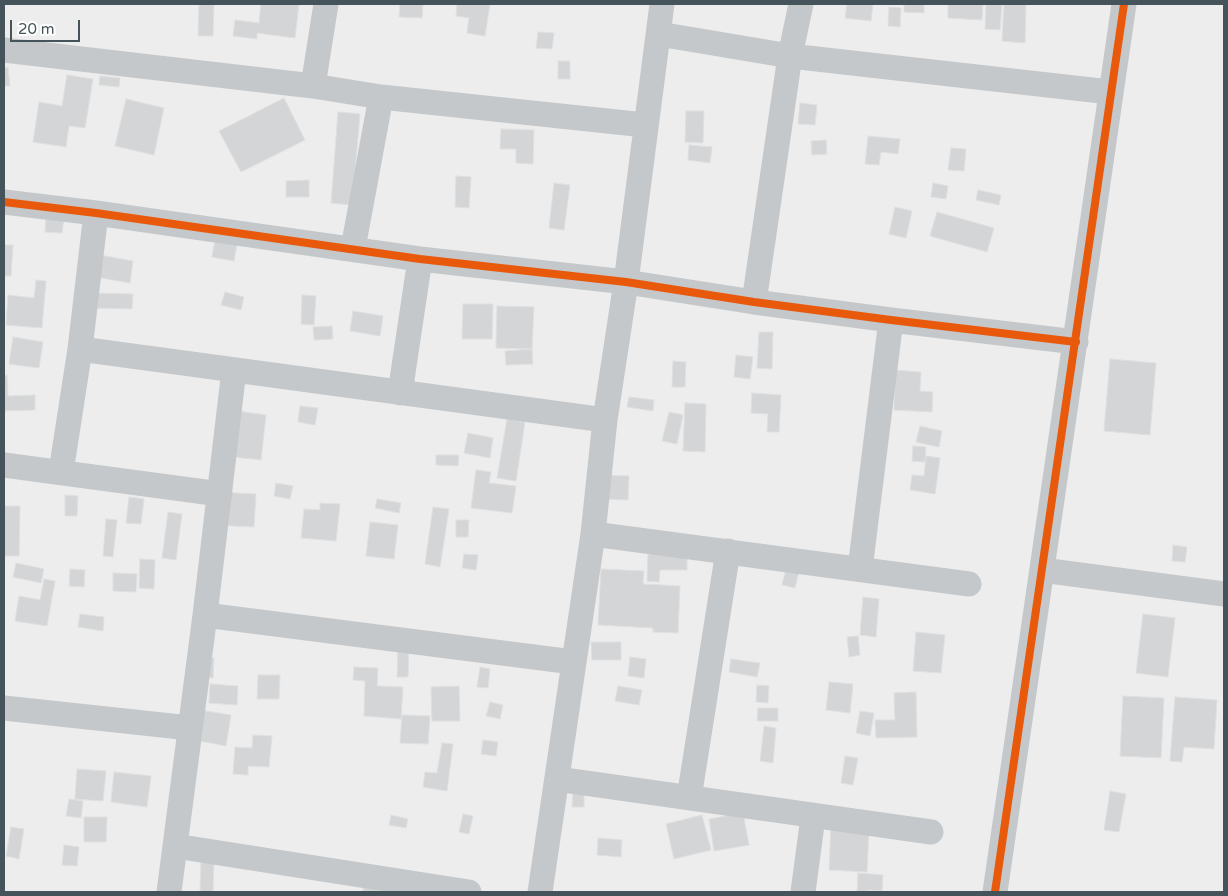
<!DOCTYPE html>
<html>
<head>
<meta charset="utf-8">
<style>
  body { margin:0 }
  #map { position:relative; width:1228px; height:896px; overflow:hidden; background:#eeeded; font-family:"Varela Round",sans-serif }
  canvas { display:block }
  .frame { position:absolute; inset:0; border:5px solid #45545a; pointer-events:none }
  .scale { position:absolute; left:10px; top:20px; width:70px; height:22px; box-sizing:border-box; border:2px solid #45545a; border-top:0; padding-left:6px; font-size:15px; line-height:18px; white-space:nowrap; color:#45545a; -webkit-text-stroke:4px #fff; paint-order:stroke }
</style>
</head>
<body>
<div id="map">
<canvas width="1228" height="896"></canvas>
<div class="frame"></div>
<div class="scale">20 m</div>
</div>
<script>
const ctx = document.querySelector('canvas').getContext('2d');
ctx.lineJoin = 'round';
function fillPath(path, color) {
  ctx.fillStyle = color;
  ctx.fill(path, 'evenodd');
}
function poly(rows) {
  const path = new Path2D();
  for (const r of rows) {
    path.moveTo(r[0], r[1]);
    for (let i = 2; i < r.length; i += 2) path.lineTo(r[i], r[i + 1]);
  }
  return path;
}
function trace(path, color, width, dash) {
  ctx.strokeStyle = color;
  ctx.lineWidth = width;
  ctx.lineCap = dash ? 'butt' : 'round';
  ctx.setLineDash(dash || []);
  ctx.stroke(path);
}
const building = poly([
  [199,4,214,4,213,36,198,36,199,4],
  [261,4,299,4,295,38,257,33,257,39,233,36,235,20,259,23,261,4],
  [400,4,423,4,422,18,399,17,400,4],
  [457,4,490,4,485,36,467,33,469,18,456,16,457,4],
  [847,4,873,4,871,21,845,18,847,4],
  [904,4,924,4,924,13,904,12,904,4],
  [948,4,983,4,982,20,948,18,948,4],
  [986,4,1002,4,1000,30,985,29,986,4],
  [1004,4,1026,4,1025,43,1002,41,1004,4],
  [889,7,901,8,900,27,888,26,889,7],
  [538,32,554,33,552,49,536,48,538,32],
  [558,61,570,61,570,79,558,79,558,61],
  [8,67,10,86,4,86,4,68,8,67],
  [67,75,93,79,85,128,69,126,66,147,33,142,39,102,62,106,67,75],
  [100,76,120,78,119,87,99,85,100,76],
  [284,98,305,140,241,172,219,131,284,98],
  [126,99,164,108,154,155,115,146,126,99],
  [800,103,817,105,815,125,798,124,800,103],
  [686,111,704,111,703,143,685,142,686,111],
  [338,112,360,114,352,205,331,203,338,112],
  [501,129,534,130,533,164,516,163,516,149,500,149,501,129],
  [868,136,900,139,898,154,881,152,879,165,865,164,868,136],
  [826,140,827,154,812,155,811,141,826,140],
  [689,145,712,147,710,163,688,160,689,145],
  [951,148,966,149,964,171,948,170,951,148],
  [456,176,471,177,469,208,455,207,456,176],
  [309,180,309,197,286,197,286,181,309,180],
  [554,183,570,185,564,230,549,228,554,183],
  [933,183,948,186,946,199,931,197,933,183],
  [978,190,1001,195,999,205,976,200,978,190],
  [895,207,912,211,906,238,889,234,895,207],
  [937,212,994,228,987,252,930,236,937,212],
  [46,217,64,218,62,233,45,232,46,217],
  [215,240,237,244,234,261,212,257,215,240],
  [4,245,13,245,11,276,4,276,4,245],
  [100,255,133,261,130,283,96,277,100,255],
  [36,280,46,281,42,328,6,325,8,295,34,298,36,280],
  [225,292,244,297,241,310,221,305,225,292],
  [94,293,133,294,132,309,93,308,94,293],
  [302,295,316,296,314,325,301,324,302,295],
  [463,304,493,304,492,339,462,339,463,304],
  [497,306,534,307,532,349,496,348,497,306],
  [353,311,383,316,380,336,350,331,353,311],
  [332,326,333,339,314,340,313,327,332,326],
  [759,332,773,332,772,369,757,368,759,332],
  [13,337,43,342,39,368,9,364,13,337],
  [532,349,533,364,506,365,505,351,532,349],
  [736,355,753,357,750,379,734,377,736,355],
  [1110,359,1156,363,1150,435,1104,431,1110,359],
  [673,361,686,362,685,387,672,387,673,361],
  [895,370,921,372,920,391,933,392,932,412,894,410,895,370],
  [7,375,8,396,35,395,35,410,4,411,4,376,7,375],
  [752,393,781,395,779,432,767,432,768,414,751,413,752,393],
  [629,397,654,400,653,411,627,407,629,397],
  [685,403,706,404,705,452,683,451,685,403],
  [300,406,318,408,315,425,298,422,300,406],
  [230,410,266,415,261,460,225,456,230,410],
  [669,412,683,415,677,444,662,441,669,412],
  [507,419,525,422,516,481,497,478,507,419],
  [920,426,942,431,939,447,916,442,920,426],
  [468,433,493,438,490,458,464,453,468,433],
  [913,446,926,447,925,462,912,461,913,446],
  [436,455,459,455,458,466,436,465,436,455],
  [926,456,940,458,935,494,910,490,912,475,924,476,926,456],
  [476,470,491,472,489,483,516,486,512,513,471,508,476,470],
  [603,475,629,476,628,500,603,499,603,475],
  [276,483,293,486,290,499,274,496,276,483],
  [217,492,256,494,254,527,215,525,217,492],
  [65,495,78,496,77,516,65,516,65,495],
  [129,497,144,499,141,524,126,523,129,497],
  [377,499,401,503,399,513,375,508,377,499],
  [320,503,340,504,336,541,301,538,304,509,320,510,320,503],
  [4,506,20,506,19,556,4,556,4,506],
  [433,507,449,509,440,567,425,564,433,507],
  [168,512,182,514,176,560,162,558,168,512],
  [106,519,117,520,113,557,103,556,106,519],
  [456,520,469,520,468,537,456,537,456,520],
  [370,522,398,525,394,559,366,556,370,522],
  [1173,545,1187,547,1185,562,1172,561,1173,545],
  [464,554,478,555,476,570,462,568,464,554],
  [648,554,687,555,687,570,660,570,659,582,647,581,648,554],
  [140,559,155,560,154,589,139,588,140,559],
  [16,563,44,569,41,583,13,577,16,563],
  [70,569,85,570,84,587,69,586,70,569],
  [601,569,644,571,643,584,680,586,678,633,653,632,653,628,598,625,601,569],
  [786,569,799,572,795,588,782,585,786,569],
  [113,573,137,574,136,592,113,591,113,573],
  [44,579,55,581,47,626,15,621,19,596,40,600,44,579],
  [863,597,879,599,876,637,860,635,863,597],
  [80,614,104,617,103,631,78,627,80,614],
  [1143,614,1175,618,1168,677,1136,673,1143,614],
  [916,632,945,635,941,673,913,671,916,632],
  [858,636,860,655,849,657,847,637,858,636],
  [591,642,621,642,621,660,592,660,591,642],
  [398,647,409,647,408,677,397,677,398,647],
  [197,657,214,658,213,678,196,677,197,657],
  [630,657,646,659,644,678,628,676,630,657],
  [731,659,760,663,757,677,729,672,731,659],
  [354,667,378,668,377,686,403,687,401,719,364,716,365,681,353,680,354,667],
  [480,667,490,669,488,688,477,687,480,667],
  [258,675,280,675,279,699,257,699,258,675],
  [829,682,853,684,850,713,826,710,829,682],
  [210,684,238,686,237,705,209,703,210,684],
  [757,685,769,686,768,703,756,702,757,685],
  [459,686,460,721,432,721,431,687,459,686],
  [618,686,642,690,639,705,615,701,618,686],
  [916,692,917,737,876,738,875,720,895,720,894,693,916,692],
  [1123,696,1164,698,1161,758,1120,756,1123,696],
  [1175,697,1217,700,1214,749,1184,747,1182,762,1170,761,1175,697],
  [490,702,503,705,500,719,486,716,490,702],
  [758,708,778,708,778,721,757,721,758,708],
  [194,709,231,715,226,746,189,739,194,709],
  [860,711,874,713,870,736,856,733,860,711],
  [402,715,430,716,428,744,400,743,402,715],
  [764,726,776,728,773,763,760,761,764,726],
  [253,735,272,736,269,767,248,766,248,775,233,774,235,747,252,748,253,735],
  [483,740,498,742,496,756,481,754,483,740],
  [442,743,453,744,447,791,423,787,425,772,437,773,442,743],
  [845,756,858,758,853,785,841,783,845,756],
  [77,769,106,771,103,801,75,799,77,769],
  [114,772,151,776,147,807,111,802,114,772],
  [573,791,584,791,584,807,572,807,573,791],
  [1110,791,1126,794,1119,832,1104,830,1110,791],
  [69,799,83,801,81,818,66,816,69,799],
  [743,813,749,845,714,851,709,819,743,813],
  [463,814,473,816,469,834,459,832,463,814],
  [391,815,408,819,406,828,389,825,391,815],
  [702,815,711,850,674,859,666,824,702,815],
  [84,817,107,817,106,842,84,842,84,817],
  [11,827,24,829,19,859,6,856,11,827],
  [831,827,869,829,867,872,829,870,831,827],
  [598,838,622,840,621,857,597,855,598,838],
  [64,845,79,847,77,866,62,865,64,845],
  [201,860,214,861,213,892,200,892,201,860],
  [858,873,883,875,882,891,868,890,868,892,857,892,858,873],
  [363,888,379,888,378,892,363,892,363,888]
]);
fillPath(building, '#d4d5d6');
trace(building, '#dfdfe0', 1);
trace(poly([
  [659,34,790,56,1110,92],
  [4,50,313,86,381,97,645,125],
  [313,86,326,4],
  [4,202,96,213,420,259,626,282,754,302,891,320,1076,342],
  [353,248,381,97],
  [754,302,790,56,801,4],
  [80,349,605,420],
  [400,393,420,259],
  [4,465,220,494],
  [61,472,80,349,96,213],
  [593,534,969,584],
  [860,569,891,320],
  [1042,570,1224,594],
  [205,615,573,662],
  [4,708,190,728],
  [557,779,931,832],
  [689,798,728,551],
  [175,846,469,892],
  [169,892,205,615,234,370],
  [540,892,593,534,605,420,626,282,662,4],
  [803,892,813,817],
  [995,892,1124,4]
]), '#c5c8ca', 25);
trace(poly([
  [4,202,96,213,420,259,626,282,754,302,891,320,1076,342],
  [995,892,1124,4]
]), '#e8590c', 8);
</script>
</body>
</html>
